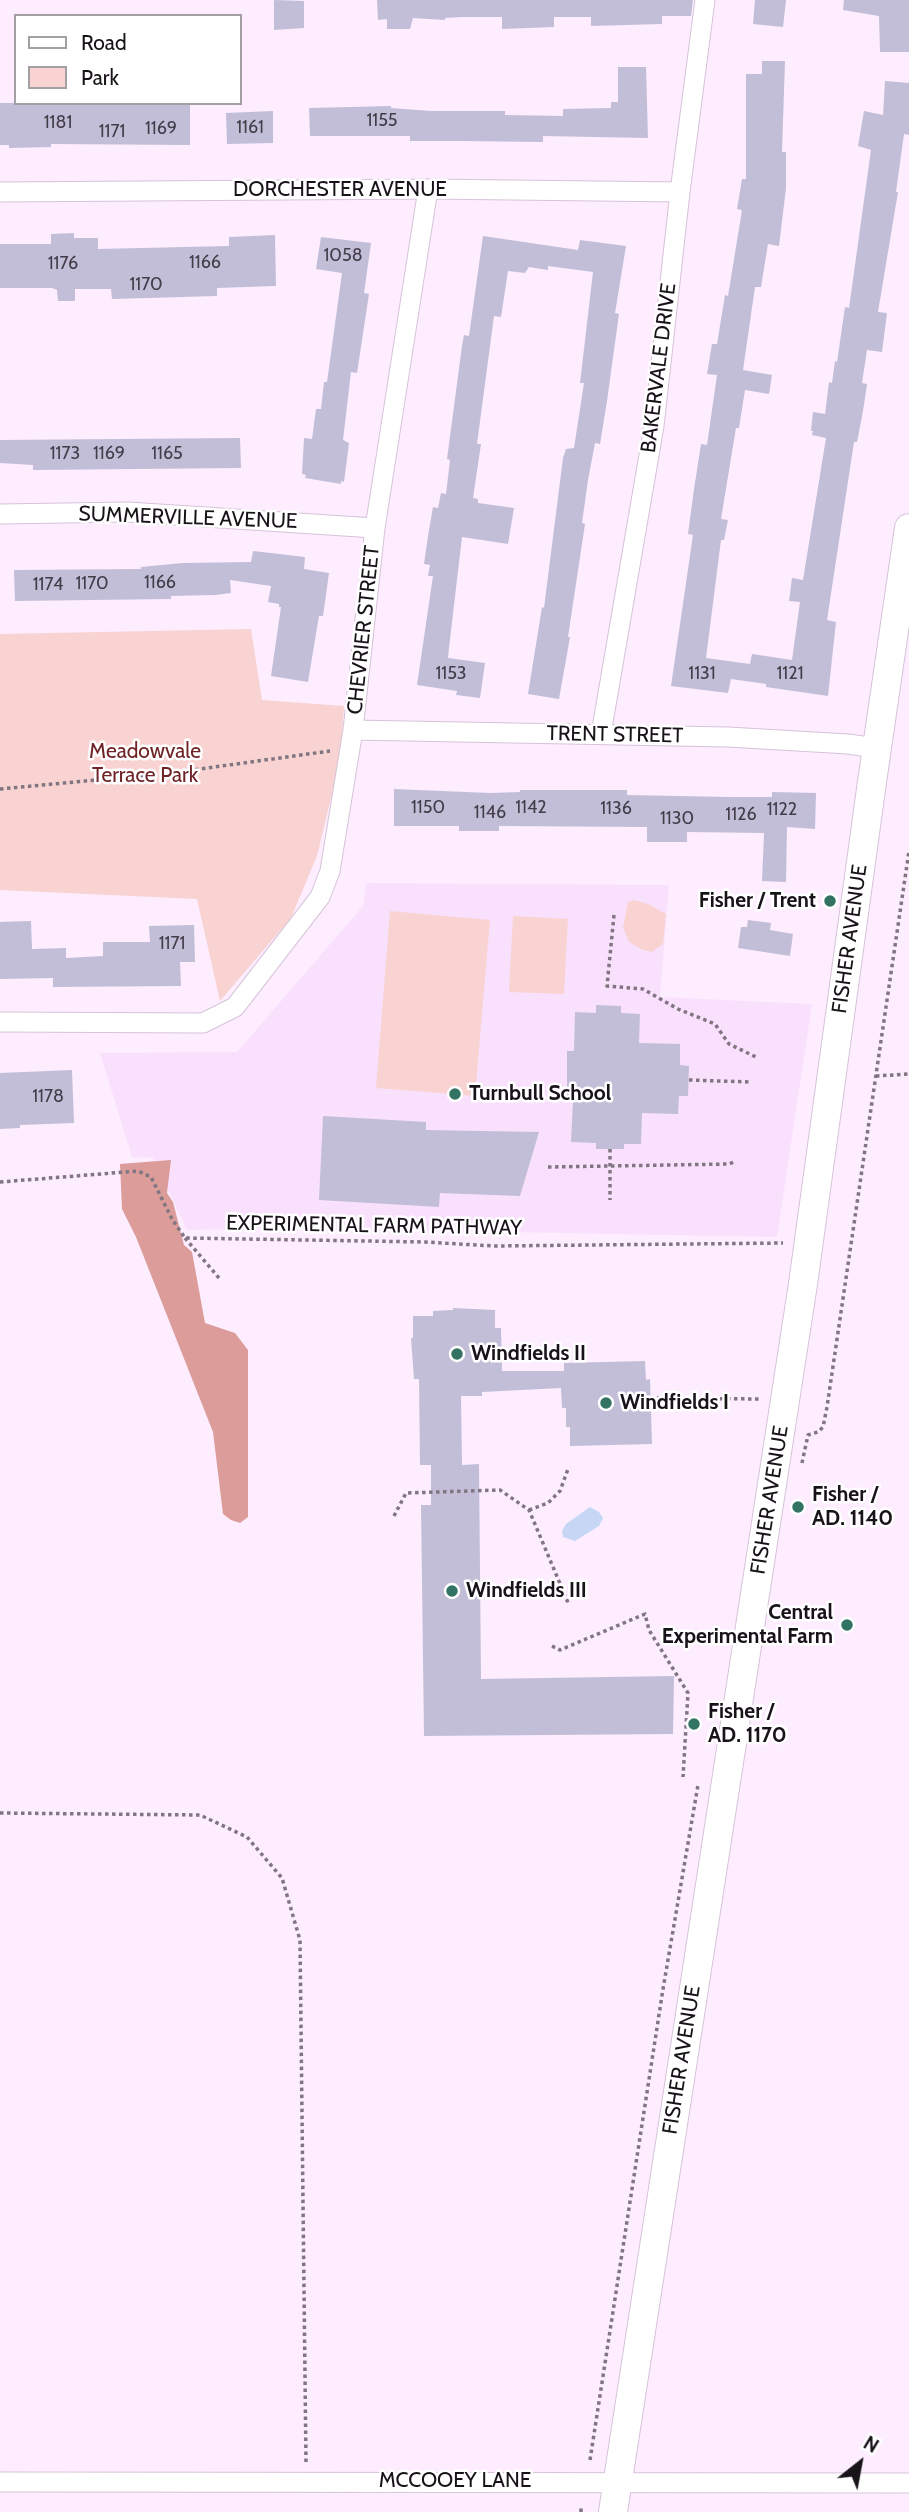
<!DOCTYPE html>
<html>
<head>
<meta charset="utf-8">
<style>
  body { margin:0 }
  #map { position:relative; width:909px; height:2512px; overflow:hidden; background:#fdedff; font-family:Cabin,sans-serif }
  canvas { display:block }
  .legend { position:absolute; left:14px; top:14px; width:228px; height:91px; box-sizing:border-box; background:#fff; border:2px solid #a3a0a3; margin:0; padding:9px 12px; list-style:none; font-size:21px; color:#181219 }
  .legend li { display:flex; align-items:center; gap:14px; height:35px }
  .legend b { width:35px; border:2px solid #a3a0a3 }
  .north { position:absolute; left:825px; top:2428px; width:70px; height:70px; -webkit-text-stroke:5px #fff; paint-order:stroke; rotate:31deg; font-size:19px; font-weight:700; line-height:28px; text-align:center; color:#181219 }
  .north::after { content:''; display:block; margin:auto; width:24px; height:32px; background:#181219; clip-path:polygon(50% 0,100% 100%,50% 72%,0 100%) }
</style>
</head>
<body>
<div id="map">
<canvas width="909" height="2512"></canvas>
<ul class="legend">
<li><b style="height:9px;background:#fff"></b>Road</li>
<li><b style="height:19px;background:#f8d3d1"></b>Park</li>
</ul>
<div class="north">N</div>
</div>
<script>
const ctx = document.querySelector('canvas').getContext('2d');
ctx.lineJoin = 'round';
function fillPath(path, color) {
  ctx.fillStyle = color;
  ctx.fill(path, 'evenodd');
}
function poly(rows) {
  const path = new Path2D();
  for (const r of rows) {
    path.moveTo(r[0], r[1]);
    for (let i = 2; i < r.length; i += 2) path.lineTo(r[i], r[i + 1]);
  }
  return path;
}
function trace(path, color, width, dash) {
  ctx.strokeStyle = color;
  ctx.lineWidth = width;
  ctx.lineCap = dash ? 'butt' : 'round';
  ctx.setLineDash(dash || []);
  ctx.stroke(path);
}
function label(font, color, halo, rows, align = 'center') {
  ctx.font = font + ' Cabin,sans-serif';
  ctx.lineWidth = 5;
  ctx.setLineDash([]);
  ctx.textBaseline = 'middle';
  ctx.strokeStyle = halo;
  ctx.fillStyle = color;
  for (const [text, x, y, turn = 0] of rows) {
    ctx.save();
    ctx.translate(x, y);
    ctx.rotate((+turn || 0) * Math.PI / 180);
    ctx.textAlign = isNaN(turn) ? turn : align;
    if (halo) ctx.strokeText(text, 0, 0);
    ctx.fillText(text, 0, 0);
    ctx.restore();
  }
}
fillPath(poly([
  [366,883,669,885,660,997,812,1004,777,1237,287,1228,187,1230,153,1158,132,1157,100,1053,237,1052,363,906]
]), '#f9e1fd');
fillPath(poly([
  [251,629,262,700,344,706,340,761,317,856,291,918,220,1001,197,899,0,890,0,634],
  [634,900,648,904,666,914,663,944,652,952,643,950,629,942,623,928,628,902],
  [390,911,490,920,475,1096,376,1088],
  [513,916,568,919,564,994,509,992]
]), '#f8d3d1');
fillPath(poly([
  [171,1160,167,1193,173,1202,184,1245,192,1252,205,1323,235,1333,248,1350,248,1517,240,1523,231,1520,223,1514,213,1432,136,1237,122,1209,120,1164]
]), '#dc9c9a');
fillPath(poly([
  [590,1507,599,1512,603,1518,599,1526,575,1541,563,1537,562,1531,566,1524]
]), '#c6d7f5');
fillPath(poly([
  [274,0,304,1,304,28,274,30],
  [377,0,693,0,691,16,662,16,662,24,591,26,591,17,554,17,554,27,502,29,502,17,462,17,445,18,445,20,413,18,410,29,387,29,387,19,378,20],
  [755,0,786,0,783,27,753,24],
  [844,0,909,0,909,52,880,52,879,16,843,10],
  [762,61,785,61,782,152,786,152,786,188,779,246,768,244,761,287,755,287,743,370,772,375,769,394,745,390,739,428,736,428,721,519,728,520,724,540,721,540,706,658,750,664,752,654,792,660,800,602,789,601,792,578,803,580,826,438,812,435,813,431,811,431,813,412,825,414,829,382,832,383,835,361,837,362,845,307,849,308,871,150,858,146,864,111,883,115,885,81,909,83,909,135,904,134,896,192,898,192,878,312,887,313,882,352,867,350,862,383,867,384,863,411,857,442,854,442,827,620,836,622,828,696,766,687,766,684,731,679,728,693,671,686,693,535,688,534,694,489,701,444,707,445,717,375,707,374,712,344,717,344,725,295,728,296,742,210,737,209,742,179,746,179,746,74,762,74],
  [618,67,646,67,648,138,543,136,543,142,462,141,410,141,410,136,310,136,309,108,391,106,391,108,431,111,505,111,505,115,563,116,563,109,611,108,611,102,618,102],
  [0,103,190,103,190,145,51,144,51,147,9,148,9,145,0,145],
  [273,111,273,143,227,144,226,113],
  [74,233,74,238,98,238,98,249,229,246,229,237,275,235,276,286,217,288,217,296,112,299,111,289,75,289,75,301,58,301,57,290,52,288,0,288,0,244,51,244,51,234],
  [483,236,578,250,580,240,626,246,615,313,619,314,607,401,600,444,595,443,588,480,582,523,585,524,568,637,570,637,559,699,528,694,542,607,544,608,563,458,566,449,574,448,584,383,580,383,593,272,548,266,548,270,529,267,525,273,508,271,501,317,494,316,477,444,481,444,473,498,478,499,478,503,514,508,508,544,462,537,449,648,448,658,485,663,480,698,456,695,457,691,417,685,433,576,428,576,430,565,424,564,428,536,433,507,438,508,441,493,446,494,450,460,447,459,462,346,464,335,469,336],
  [321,237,371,243,364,293,369,294,357,373,351,372,343,440,349,443,344,482,341,481,341,484,305,478,306,475,302,474,304,438,312,439,316,409,321,409,324,382,327,382,342,273,316,269],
  [240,438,241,468,33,470,33,465,0,463,0,440],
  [253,551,305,557,304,569,329,573,323,616,319,616,308,682,271,676,281,607,279,607,279,604,268,602,271,586,230,580,231,593,215,595,171,596,171,599,15,601,14,570,141,569,141,567,183,563,251,562],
  [394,789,490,793,520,792,520,790,627,790,627,795,731,797,772,797,772,792,816,793,815,829,787,827,786,882,762,881,764,833,687,832,687,842,647,842,647,827,499,826,499,831,459,831,459,826,394,826],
  [748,920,771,923,770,930,793,934,790,956,738,948,741,927,747,927],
  [31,921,32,949,66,948,66,958,103,956,103,942,150,942,149,926,194,925,195,962,180,962,181,986,53,987,53,978,0,979,0,922],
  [596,1005,621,1006,621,1013,640,1014,639,1043,680,1044,680,1065,689,1066,688,1096,679,1096,678,1114,642,1113,641,1144,624,1144,624,1149,596,1149,596,1143,571,1142,573,1100,567,1100,567,1051,574,1051,575,1012,596,1013],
  [72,1070,74,1123,20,1125,20,1128,0,1129,0,1073],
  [323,1116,426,1122,426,1130,539,1132,520,1196,440,1193,439,1207,319,1200],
  [453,1308,495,1310,495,1328,501,1328,502,1371,564,1371,564,1363,645,1361,646,1380,650,1379,652,1444,570,1446,570,1427,566,1427,566,1408,562,1408,561,1388,482,1392,482,1396,461,1396,462,1465,479,1464,481,1679,674,1676,673,1734,424,1736,421,1505,431,1505,431,1465,420,1465,419,1379,414,1379,411,1338,413,1338,413,1316,433,1316,433,1311,453,1310]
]), '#c2bed8');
const minor = poly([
  [0,192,428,189,680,192],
  [0,514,128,512,375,528],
  [353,730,728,737,848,744,876,748],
  [601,734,654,426,680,192,705,0],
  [0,1022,203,1023,235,1007,320,897,330,871,353,730,375,528,428,189],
  [0,2482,909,2483]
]);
const secondary = poly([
  [613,2512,803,1284,872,782,909,528]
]);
trace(minor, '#d6c3d8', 21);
trace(secondary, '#d6c3d8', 30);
trace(poly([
  [0,789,171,773,330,751],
  [614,915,607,986,643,989,678,1009,715,1024,729,1044,758,1058],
  [876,1076,909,1074],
  [689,1080,751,1082],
  [610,1149,610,1200],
  [548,1167,729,1164,736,1161],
  [0,1182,138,1171,151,1177,172,1219,185,1238,425,1242,494,1246,783,1243],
  [185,1238,219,1278],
  [650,1398,760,1399],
  [802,1463,808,1435,818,1432,823,1427,827,1407,909,851],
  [529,1510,548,1503,560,1491,568,1469],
  [394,1516,406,1493,500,1490,529,1510,569,1605],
  [552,1646,560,1650,645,1614,649,1630,688,1693,683,1777],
  [0,1813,200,1815,247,1837,282,1878,300,1940,306,2463],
  [590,2460,663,1989,698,1785],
  [581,2512,581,2506]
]), '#807581', 3.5, [3.5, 3.5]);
trace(minor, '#fff', 19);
trace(secondary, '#fff', 28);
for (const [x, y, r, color] of [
  [830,901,7,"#327363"],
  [455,1094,7,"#327363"],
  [457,1354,7,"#327363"],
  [606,1403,7,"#327363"],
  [798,1507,7,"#327363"],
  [452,1591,7,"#327363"],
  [847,1625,7,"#327363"],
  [694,1724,7,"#327363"]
]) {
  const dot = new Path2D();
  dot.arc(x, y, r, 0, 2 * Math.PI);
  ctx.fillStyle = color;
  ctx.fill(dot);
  trace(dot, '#fff', 2.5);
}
label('18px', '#423d49', null, [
  ["1155",382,121],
  ["1181",58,123],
  ["1161",250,128],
  ["1169",161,129],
  ["1171",112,132],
  ["1058",343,256],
  ["1166",205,263],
  ["1176",63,264],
  ["1170",146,285],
  ["1173",65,454],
  ["1169",109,454],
  ["1165",167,454],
  ["1166",160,583],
  ["1170",92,584],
  ["1174",48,585],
  ["1153",451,674],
  ["1131",702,674],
  ["1121",790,674],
  ["1150",428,808],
  ["1142",531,808],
  ["1136",616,809],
  ["1122",782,810],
  ["1146",490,813],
  ["1126",741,815],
  ["1130",677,819],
  ["1171",172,944],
  ["1178",48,1097]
]);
label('21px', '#181219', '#fff', [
  ["DORCHESTER AVENUE",340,190],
  ["BAKERVALE DRIVE",659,368,-83],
  ["SUMMERVILLE AVENUE",188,518,2],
  ["CHEVRIER STREET",364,630,-84],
  ["TRENT STREET",615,735,1],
  ["FISHER AVENUE",850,939,-82],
  ["EXPERIMENTAL FARM PATHWAY",374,1226,1],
  ["FISHER AVENUE",770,1500,-81],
  ["FISHER AVENUE",682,2060,-81],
  ["MCCOOEY LANE",455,2481]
]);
label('21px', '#702427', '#fff', [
  ["Meadowvale",145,752],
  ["Terrace Park",145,776]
]);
label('bold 21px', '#181219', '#fff', [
  ["Fisher / Trent",816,901,"right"],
  ["Turnbull School",469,1094],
  ["Windfields II",471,1354],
  ["Windfields I",620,1403],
  ["Fisher /",812,1495],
  ["AD. 1140",812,1519],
  ["Windfields III",466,1591],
  ["Central",833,1613,"right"],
  ["Experimental Farm",833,1637,"right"],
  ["Fisher /",708,1712],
  ["AD. 1170",708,1736]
], 'left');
</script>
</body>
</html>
